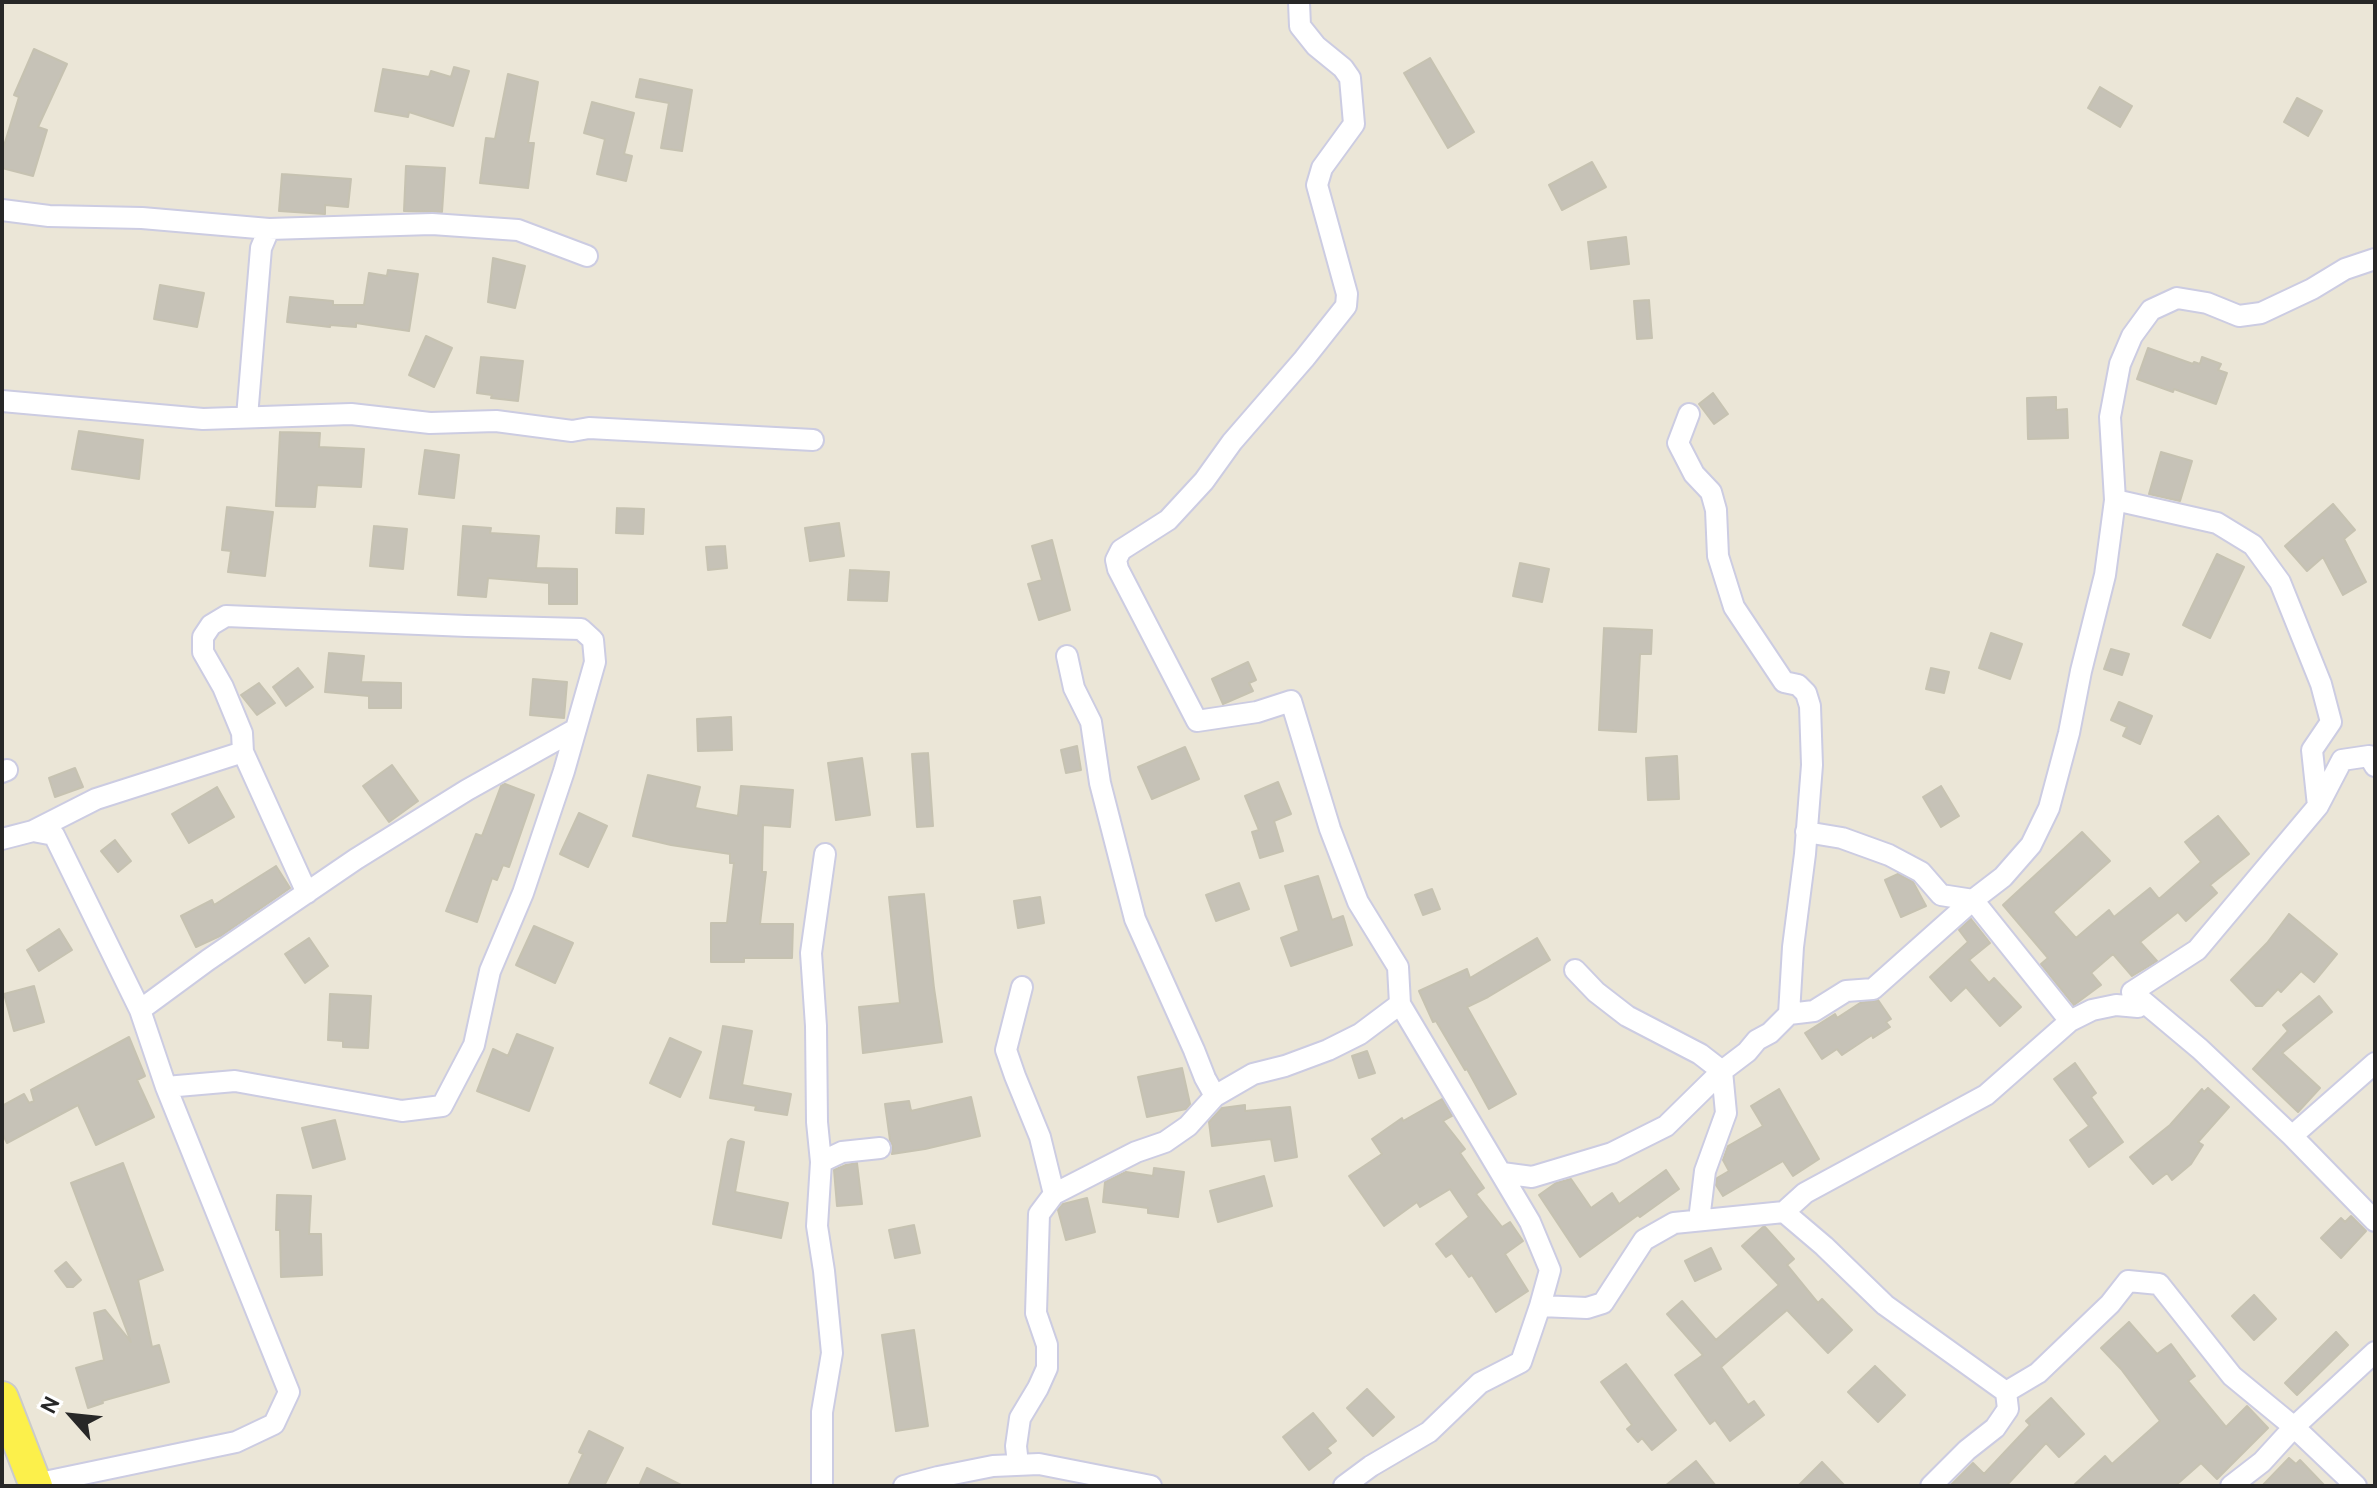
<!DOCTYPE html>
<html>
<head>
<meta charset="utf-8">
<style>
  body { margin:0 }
  #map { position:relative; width:2377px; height:1488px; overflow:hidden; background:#ebe6d7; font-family:Cabin,sans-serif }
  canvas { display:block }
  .frame { position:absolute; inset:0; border:4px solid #272727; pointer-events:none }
  .north { position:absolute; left:32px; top:1376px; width:80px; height:80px; -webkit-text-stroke:6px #fff; paint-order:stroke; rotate:297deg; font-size:22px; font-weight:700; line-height:32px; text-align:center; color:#272727 }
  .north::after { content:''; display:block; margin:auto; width:28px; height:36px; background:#272727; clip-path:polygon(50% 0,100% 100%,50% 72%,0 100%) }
</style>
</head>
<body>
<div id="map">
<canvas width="2377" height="1488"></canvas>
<div class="frame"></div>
<div class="north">N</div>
</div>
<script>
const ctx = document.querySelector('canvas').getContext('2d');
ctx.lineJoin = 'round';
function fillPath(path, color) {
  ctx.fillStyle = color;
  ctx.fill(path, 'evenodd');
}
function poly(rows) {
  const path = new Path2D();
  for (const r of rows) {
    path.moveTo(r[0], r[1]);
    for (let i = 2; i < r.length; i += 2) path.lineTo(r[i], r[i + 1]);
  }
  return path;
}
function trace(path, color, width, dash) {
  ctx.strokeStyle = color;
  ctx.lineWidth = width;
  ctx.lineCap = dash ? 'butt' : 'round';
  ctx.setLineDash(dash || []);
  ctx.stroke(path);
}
const building = poly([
  [34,49,67,64,38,127,47,130,33,176,2,168,2,152,19,97,14,95,34,49],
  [1430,58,1474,132,1448,148,1404,73,1430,58],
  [454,67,469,71,453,126,409,112,408,117,375,111,383,69,429,77,431,71,451,77,454,67],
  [508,74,538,82,528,143,534,143,528,188,480,183,486,138,495,139,508,74],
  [640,79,692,90,682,151,661,148,669,103,636,97,640,79],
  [2100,87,2132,106,2120,127,2088,108,2100,87],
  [2297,98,2322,111,2308,136,2284,122,2297,98],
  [592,102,634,113,624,154,632,156,626,181,597,174,605,139,584,133,592,102],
  [1592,162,1606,187,1562,210,1549,185,1592,162],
  [406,166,445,168,442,212,404,211,406,166],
  [282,174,351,179,348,207,325,205,325,214,279,211,282,174],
  [1626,237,1629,264,1591,269,1588,242,1626,237],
  [493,258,525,266,515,308,488,302,493,258],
  [388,270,418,274,409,331,356,323,356,327,330,325,330,327,287,322,290,297,333,301,333,305,364,305,369,273,387,276,388,270],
  [160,285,204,293,197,327,154,319,160,285],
  [1649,300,1652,338,1637,339,1634,301,1649,300],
  [426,336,452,348,434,387,409,375,426,336],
  [2148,348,2193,364,2194,362,2200,364,2202,357,2221,364,2218,370,2227,373,2216,404,2174,389,2173,392,2137,379,2148,348],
  [481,357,523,361,518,401,491,398,492,395,477,393,481,357],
  [1713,393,1728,414,1714,424,1699,404,1713,393],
  [2056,397,2056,410,2067,409,2068,438,2028,439,2027,398,2056,397],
  [79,431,143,440,139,479,72,469,79,431],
  [280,432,320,433,319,447,364,449,361,487,317,485,315,507,276,506,280,432],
  [425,450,459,455,454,498,419,494,425,450],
  [2161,452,2192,461,2180,501,2149,494,2161,452],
  [2333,504,2355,530,2344,539,2366,582,2343,595,2323,557,2307,571,2285,546,2333,504],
  [227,507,273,512,265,576,228,572,231,551,222,550,227,507],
  [617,508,644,509,643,534,616,533,617,508],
  [839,523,844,556,810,561,805,528,839,523],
  [374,526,407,529,403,569,370,566,374,526],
  [463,526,491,528,490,533,539,536,536,568,577,569,577,604,549,604,549,583,488,578,486,597,458,595,463,526],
  [1052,540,1070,610,1039,620,1028,584,1042,580,1032,546,1052,540],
  [725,546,727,568,708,570,706,547,725,546],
  [2217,554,2244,567,2210,638,2183,625,2217,554],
  [1520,563,1549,569,1542,602,1513,596,1520,563],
  [850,570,889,572,887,601,848,600,850,570],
  [1604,628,1652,630,1651,654,1640,654,1636,732,1599,730,1604,628],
  [1991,633,2022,644,2010,679,1979,668,1991,633],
  [2111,649,2129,654,2122,675,2104,669,2111,649],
  [329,653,364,656,361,682,401,683,401,708,369,708,369,696,325,692,329,653],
  [1248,662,1256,680,1249,683,1253,691,1223,704,1212,679,1248,662],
  [298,668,313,687,286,706,273,687,298,668],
  [1931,668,1949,672,1944,693,1926,689,1931,668],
  [533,679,567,682,564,718,530,715,533,679],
  [259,683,275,703,257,715,241,695,259,683],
  [2119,702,2152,716,2140,744,2123,736,2127,727,2111,720,2119,702],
  [731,717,732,750,698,751,697,719,731,717],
  [1077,746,1081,770,1066,773,1061,750,1077,746],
  [1185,747,1199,779,1152,799,1138,767,1185,747],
  [928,753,933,826,917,827,912,754,928,753],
  [1677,756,1679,799,1648,800,1646,758,1677,756],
  [862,758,870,815,836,820,828,763,862,758],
  [392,765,418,801,389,822,363,786,392,765],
  [75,768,83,787,55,797,49,778,75,768],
  [648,775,700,787,695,808,738,816,741,786,793,790,790,827,763,825,762,872,766,872,760,924,793,924,792,958,744,958,744,962,711,962,711,923,727,923,734,863,730,863,730,854,671,845,633,836,648,775],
  [1278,782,1291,814,1274,821,1283,851,1260,858,1252,832,1259,830,1245,796,1278,782],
  [505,784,534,795,509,867,503,865,497,880,492,878,477,922,446,911,476,834,482,836,501,786,505,784],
  [1941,786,1959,816,1941,827,1923,797,1941,786],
  [217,787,234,817,189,843,172,814,217,787],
  [579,813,607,826,588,867,560,854,579,813],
  [2218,816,2249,854,2210,885,2217,893,2186,921,2178,912,2140,942,2157,961,2132,976,2113,954,2091,973,2101,985,2074,1005,2041,964,2048,958,2003,905,2082,832,2110,861,2053,912,2076,938,2109,910,2114,917,2150,888,2159,899,2201,862,2185,842,2218,816],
  [115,840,131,861,118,872,101,851,115,840],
  [276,866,290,888,222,935,196,947,181,916,212,900,214,905,276,866],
  [1898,874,1913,882,1926,906,1901,917,1885,880,1898,874],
  [1318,876,1332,920,1343,916,1352,945,1291,966,1281,938,1299,931,1285,886,1318,876],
  [1239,883,1249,909,1216,921,1206,895,1239,883],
  [1432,889,1440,909,1423,915,1415,895,1432,889],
  [924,894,934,988,942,1042,863,1053,859,1007,900,1003,889,897,924,894],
  [1040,897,1044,923,1018,928,1014,901,1040,897],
  [2289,914,2337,954,2314,982,2301,971,2281,992,2278,989,2262,1006,2256,1006,2231,980,2267,943,2289,914],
  [1971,919,1990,943,1969,960,1989,983,1994,978,2021,1007,2000,1026,1966,987,1951,1001,1930,977,1968,942,1959,930,1971,919],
  [534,926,573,943,555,983,516,965,534,926],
  [59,929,72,950,39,971,27,950,59,929],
  [309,938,328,966,305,983,285,954,309,938],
  [1537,938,1550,960,1488,997,1467,1007,1516,1094,1489,1109,1467,1069,1465,1070,1436,1021,1433,1022,1419,991,1467,969,1470,978,1537,938],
  [34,986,44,1022,14,1031,4,994,34,986],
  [330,994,371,996,368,1048,343,1047,343,1041,328,1040,330,994],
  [2319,996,2332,1012,2282,1053,2320,1088,2298,1112,2253,1069,2288,1031,2283,1025,2319,996],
  [1878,1000,1891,1019,1886,1022,1890,1027,1873,1038,1872,1035,1842,1055,1837,1049,1822,1059,1805,1033,1835,1014,1837,1018,1860,1003,1878,1000],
  [723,1026,752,1031,742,1085,791,1094,787,1115,755,1110,756,1106,710,1098,723,1026],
  [517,1034,553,1048,529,1111,477,1091,493,1049,508,1056,517,1034],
  [129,1037,145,1076,137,1080,154,1117,96,1145,78,1105,7,1143,2,1133,2,1106,24,1094,29,1103,34,1101,31,1090,129,1037],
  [670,1038,701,1052,680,1097,650,1083,670,1038],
  [1367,1051,1375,1073,1359,1078,1352,1056,1367,1051],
  [2075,1063,2096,1093,2091,1097,2123,1142,2089,1167,2070,1140,2089,1126,2054,1079,2075,1063],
  [1182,1068,1190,1104,1186,1109,1147,1117,1138,1077,1182,1068],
  [2208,1088,2229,1107,2198,1142,2203,1145,2191,1164,2172,1180,2167,1173,2153,1184,2130,1157,2170,1125,2202,1089,2204,1092,2208,1088],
  [1779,1089,1819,1159,1793,1176,1783,1161,1723,1196,1716,1185,1717,1178,1729,1171,1723,1160,1728,1146,1763,1126,1751,1106,1779,1089],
  [971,1097,980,1136,925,1149,892,1154,893,1146,890,1140,885,1104,909,1101,911,1111,971,1097],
  [1442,1099,1452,1116,1443,1121,1465,1149,1460,1153,1484,1188,1476,1194,1502,1227,1510,1222,1523,1241,1505,1254,1528,1291,1496,1312,1472,1275,1469,1277,1452,1253,1446,1257,1436,1244,1469,1217,1450,1189,1420,1207,1417,1202,1384,1226,1349,1176,1382,1154,1372,1139,1402,1118,1403,1121,1442,1099],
  [1245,1105,1245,1111,1290,1107,1297,1157,1275,1161,1271,1139,1212,1146,1209,1122,1222,1108,1245,1105],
  [335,1120,345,1159,313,1168,302,1128,335,1120],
  [731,1139,744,1142,735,1192,788,1203,781,1238,713,1224,728,1142,731,1139],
  [123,1163,163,1270,138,1280,152,1347,159,1345,169,1382,102,1401,103,1403,88,1408,76,1368,104,1360,94,1313,105,1310,131,1342,71,1183,123,1163],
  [857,1163,862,1204,837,1206,834,1170,846,1165,857,1163],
  [1154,1168,1184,1172,1178,1217,1148,1213,1148,1208,1103,1202,1105,1182,1126,1172,1153,1176,1154,1168],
  [1666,1170,1679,1189,1640,1217,1638,1215,1580,1257,1539,1195,1556,1183,1571,1179,1591,1208,1612,1193,1619,1204,1666,1170],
  [1264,1176,1272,1206,1218,1222,1210,1191,1264,1176],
  [277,1195,311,1196,309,1234,321,1234,322,1275,281,1277,280,1230,276,1230,277,1195],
  [1087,1198,1095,1232,1066,1240,1058,1210,1063,1204,1087,1198],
  [2351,1216,2366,1231,2341,1258,2321,1238,2341,1218,2345,1222,2351,1216],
  [914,1225,920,1253,895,1258,889,1230,914,1225],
  [1763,1227,1765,1227,1794,1259,1787,1265,1818,1303,1822,1299,1852,1330,1828,1353,1787,1310,1721,1367,1748,1405,1754,1401,1764,1415,1730,1441,1715,1420,1710,1424,1675,1375,1703,1355,1667,1314,1682,1301,1716,1340,1779,1285,1742,1246,1763,1227],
  [1711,1248,1721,1269,1695,1281,1685,1261,1711,1248],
  [66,1262,81,1280,73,1287,67,1287,55,1271,66,1262],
  [2254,1295,2276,1319,2254,1340,2232,1316,2254,1295],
  [2129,1322,2157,1354,2171,1344,2195,1376,2188,1381,2226,1427,2247,1406,2268,1428,2217,1479,2201,1463,2175,1486,2073,1486,2105,1456,2112,1464,2160,1421,2121,1369,2101,1348,2129,1322],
  [914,1330,928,1426,896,1431,882,1335,914,1330],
  [2336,1332,2348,1345,2297,1395,2285,1383,2336,1332],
  [1626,1364,1676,1430,1652,1450,1642,1438,1638,1442,1627,1429,1632,1425,1601,1382,1626,1364],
  [1875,1366,1905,1395,1878,1422,1848,1392,1875,1366],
  [1367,1389,1394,1417,1373,1436,1347,1408,1367,1389],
  [2051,1398,2084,1434,2059,1457,2046,1443,2006,1486,1950,1486,1973,1463,1984,1474,2030,1425,2026,1421,2051,1398],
  [1313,1413,1336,1441,1327,1448,1331,1453,1309,1470,1283,1437,1313,1413],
  [589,1431,623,1448,604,1486,568,1486,583,1454,579,1452,589,1431],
  [2289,1458,2296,1464,2300,1460,2325,1486,2262,1486,2289,1458],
  [1696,1461,1716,1486,1665,1486,1696,1461],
  [1822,1462,1845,1486,1798,1486,1822,1462],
  [647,1468,683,1486,639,1486,647,1468]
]);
fillPath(building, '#c6c2b7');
trace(building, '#c6c2b1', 2);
const minor = poly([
  [1299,2,1300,26,1316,46,1343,68,1350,78,1354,124,1322,168,1317,185,1347,294,1346,306,1304,359,1232,442,1204,481,1168,520,1121,550,1116,560,1118,569,1197,721,1257,712,1291,701,1330,829,1358,902,1398,967,1400,1004,1530,1222,1550,1270,1540,1306,1521,1362,1480,1383,1429,1432,1371,1466,1344,1486],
  [2,210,49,216,142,218,269,229,432,224,518,230,587,256],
  [2,401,203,419,351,414,430,423,496,421,572,431,589,428,813,440],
  [1689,414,1678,443,1694,474,1711,492,1716,510,1718,556,1734,607,1784,682,1798,685,1806,693,1810,706,1812,765,1805,854,1793,947,1789,1014],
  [247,417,261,248,269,229],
  [2115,500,2217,523,2253,545,2280,582,2321,684,2331,722,2312,750,2318,806],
  [1067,656,1074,688,1091,722,1100,783,1135,919,1194,1050,1205,1078,1215,1096],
  [2,772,7,770],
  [33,831,96,799,243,752],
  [1806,832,1842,838,1889,855,1921,872,1941,895,1973,900,2070,1021],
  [2,839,33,831,54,835,140,1010,166,1087,289,1392,274,1424,236,1442,35,1484],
  [1575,970,1596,992,1627,1016,1700,1054,1722,1071,1726,1113,1705,1171,1699,1220],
  [1022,987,1006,1050,1015,1076,1040,1137,1054,1194],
  [2132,992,2197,950,2318,806,2342,760,2369,756,2375,766],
  [140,1010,208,960,356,859,467,790,576,729],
  [166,1087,235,1081,402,1111,442,1106,474,1045,490,971,523,893,564,771,595,662,593,640,581,629,467,626,226,616,211,625,203,637,203,652,223,687,242,733,243,752,307,893],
  [2292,1136,2375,1063],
  [821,1162,817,1122,816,1026,811,953,825,854],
  [1502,1173,1532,1177,1612,1153,1666,1126,1722,1071,1747,1052,1757,1040,1770,1033,1789,1014,1814,1011,1846,991,1873,989,1973,900,2003,877,2031,845,2049,808,2069,733,2081,671,2105,575,2115,500,2110,417,2120,364,2132,336,2151,310,2177,298,2207,303,2239,316,2261,313,2312,289,2345,269,2375,259],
  [1784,1212,1824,1246,1885,1305,2006,1392,2008,1409,1995,1428,1967,1450,1931,1486],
  [1540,1306,1587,1308,1603,1303,1644,1240,1674,1223,1784,1212,1805,1193,1986,1095,2070,1021,2092,1010,2116,1005,2138,1007,2132,992,2200,1049,2292,1136,2375,1221],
  [2006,1392,2038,1373,2110,1304,2128,1281,2159,1284,2232,1376,2294,1427,2356,1486],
  [1018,1464,1016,1446,1020,1418,1038,1388,1047,1368,1047,1345,1036,1313,1039,1214,1054,1194,1136,1152,1165,1142,1188,1126,1215,1096,1253,1074,1285,1066,1328,1050,1360,1034,1400,1004],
  [822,1486,822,1412,832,1353,824,1271,817,1226,821,1162,842,1152,880,1148],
  [904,1486,938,1477,993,1466,1039,1464,1151,1486],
  [2231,1486,2262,1462,2294,1427,2375,1352]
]);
const primary = poly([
  [2,1398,36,1486]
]);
trace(minor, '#cccce2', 24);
trace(primary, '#cbcbcb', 36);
trace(minor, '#fff', 20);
trace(primary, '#fcf04b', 32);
</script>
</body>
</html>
